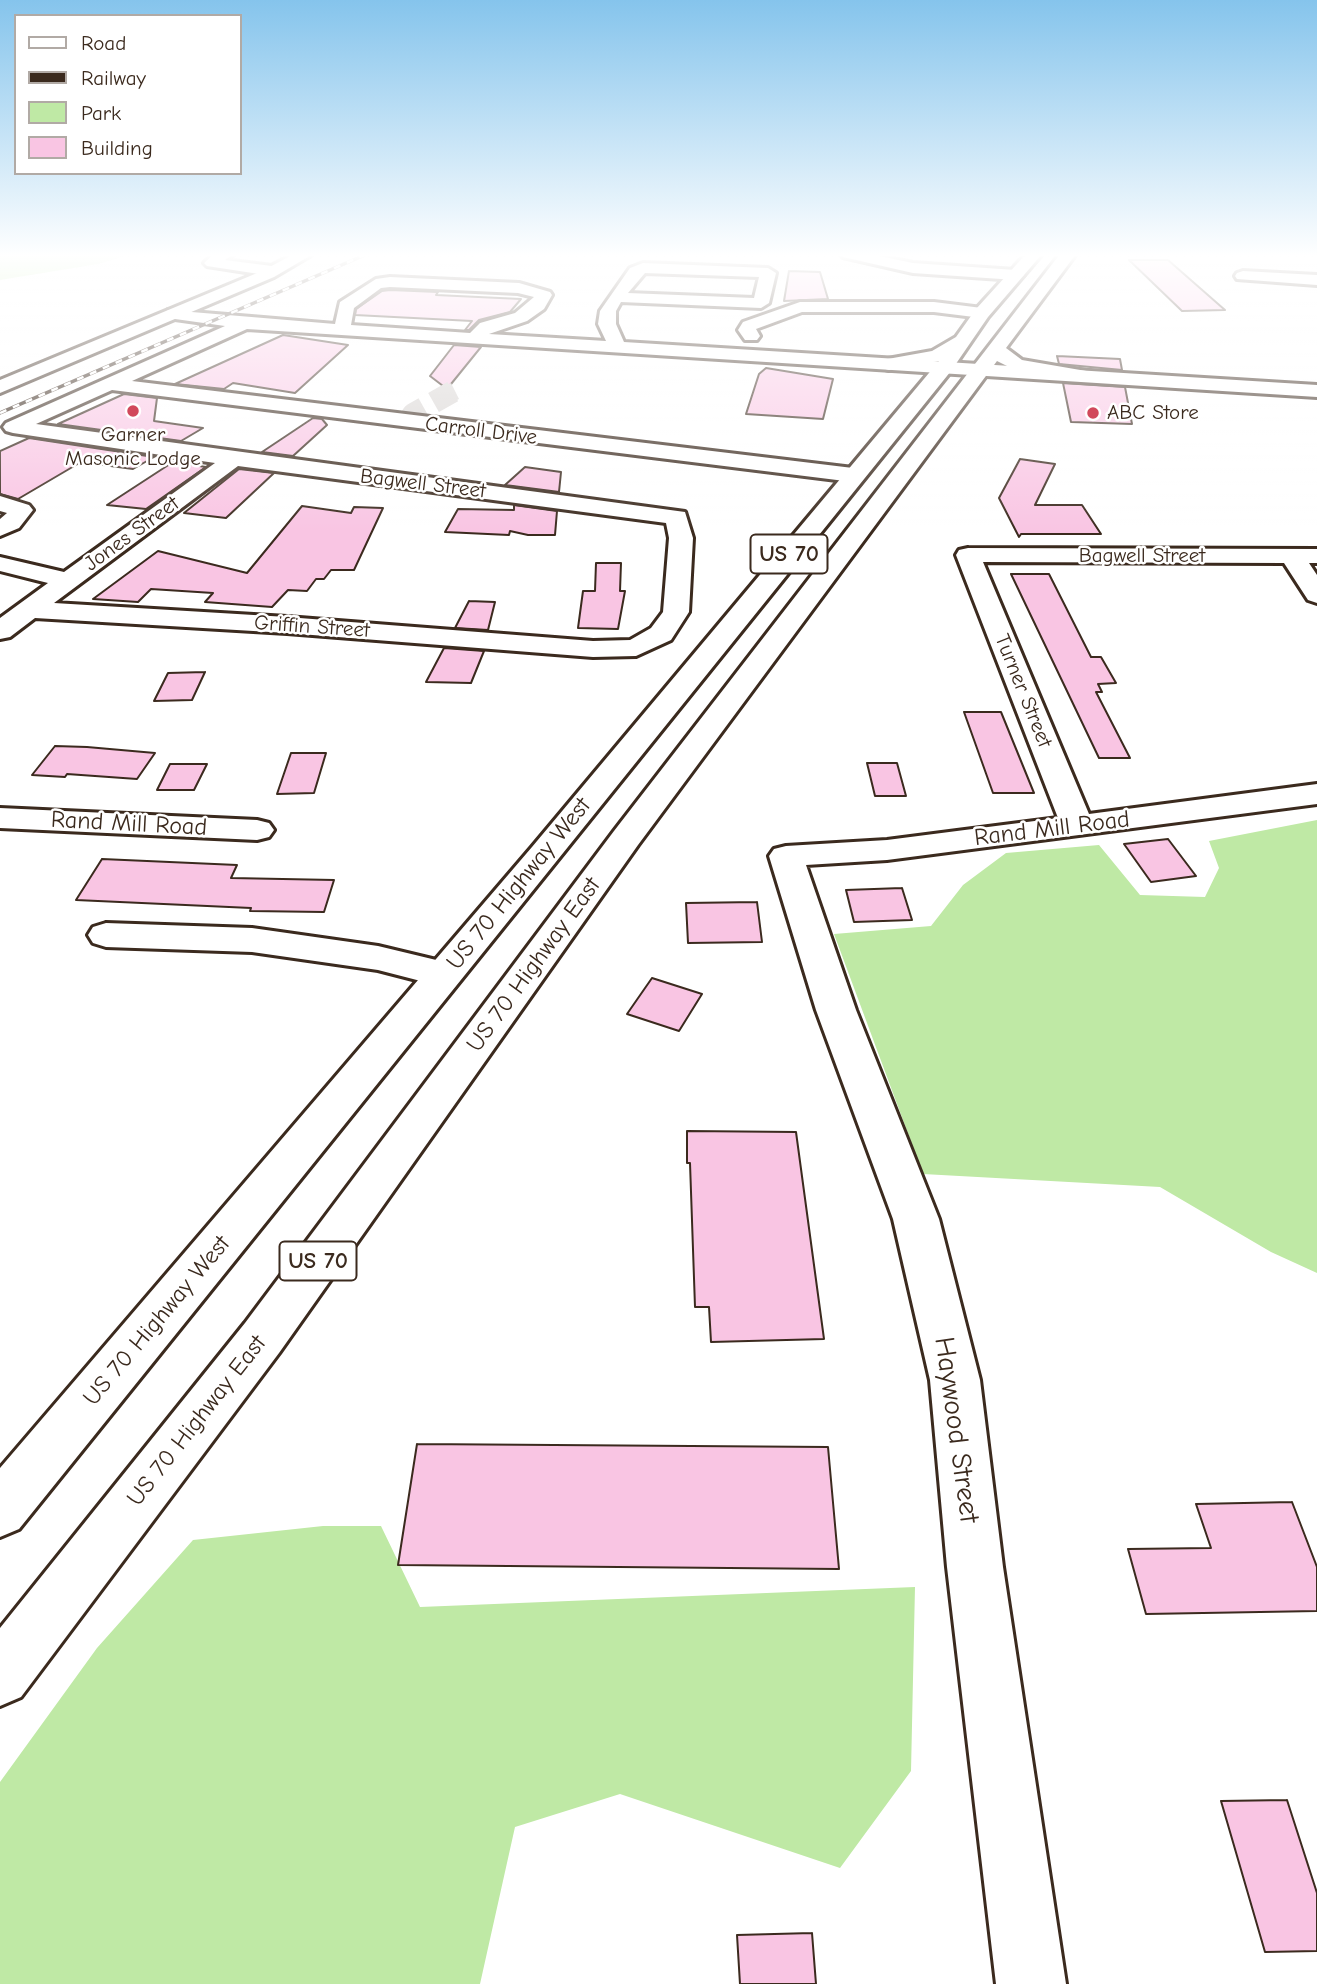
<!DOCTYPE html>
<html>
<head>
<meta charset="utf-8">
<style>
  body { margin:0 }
  #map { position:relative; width:1317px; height:1984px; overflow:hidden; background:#fff; font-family:"Comic Neue",sans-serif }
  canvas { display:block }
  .legend { position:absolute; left:14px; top:14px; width:228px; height:161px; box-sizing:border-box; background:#fff; border:2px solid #b1aaa5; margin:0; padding:9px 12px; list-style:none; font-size:21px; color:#3b2a1e }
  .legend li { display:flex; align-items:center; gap:14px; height:35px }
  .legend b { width:35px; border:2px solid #b1aaa5 }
</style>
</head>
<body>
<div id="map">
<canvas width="1317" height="1984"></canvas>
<ul class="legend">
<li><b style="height:9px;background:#fff"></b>Road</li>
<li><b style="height:9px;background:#3b2a1e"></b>Railway</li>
<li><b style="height:19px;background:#bfe9a5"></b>Park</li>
<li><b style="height:19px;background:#f9c5e3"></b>Building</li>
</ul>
</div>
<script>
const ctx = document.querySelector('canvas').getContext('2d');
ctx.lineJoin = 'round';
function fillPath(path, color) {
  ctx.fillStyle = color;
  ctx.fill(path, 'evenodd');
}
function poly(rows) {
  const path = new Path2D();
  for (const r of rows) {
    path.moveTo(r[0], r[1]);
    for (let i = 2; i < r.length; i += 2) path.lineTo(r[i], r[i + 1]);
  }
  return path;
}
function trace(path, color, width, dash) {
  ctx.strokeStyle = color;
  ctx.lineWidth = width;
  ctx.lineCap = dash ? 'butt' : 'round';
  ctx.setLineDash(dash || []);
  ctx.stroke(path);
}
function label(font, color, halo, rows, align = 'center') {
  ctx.font = font + ' "Comic Neue",sans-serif';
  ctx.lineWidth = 5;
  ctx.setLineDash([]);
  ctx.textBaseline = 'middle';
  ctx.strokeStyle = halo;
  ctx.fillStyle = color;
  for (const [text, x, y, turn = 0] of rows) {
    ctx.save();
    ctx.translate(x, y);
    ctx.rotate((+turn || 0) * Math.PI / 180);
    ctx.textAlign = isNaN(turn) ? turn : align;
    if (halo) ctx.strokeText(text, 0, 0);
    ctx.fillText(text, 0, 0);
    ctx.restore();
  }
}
fillPath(poly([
  [0,254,132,254,98,264,0,280],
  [1317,820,1317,1273,1271,1252,1160,1187,923,1174,834,934,931,926,963,885,1006,853,1099,845,1140,895,1205,897,1219,868,1209,841],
  [323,1526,381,1526,420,1607,915,1587,911,1771,840,1868,620,1794,515,1827,480,1984,0,1984,0,1782,97,1648,193,1540]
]), '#bfe9a5');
const building = poly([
  [1129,260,1168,260,1225,310,1182,311,1129,260],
  [789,271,820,272,828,299,784,301,789,271],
  [390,290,438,292,436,295,521,299,510,312,479,320,469,330,465,330,472,321,355,315,356,309,382,291,390,290],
  [283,335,348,345,295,393,233,383,224,389,175,384,283,335],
  [454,345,481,347,447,389,430,376,454,345],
  [1057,356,1120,359,1122,370,1059,364,1057,356],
  [766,368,833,379,823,419,746,414,759,374,766,368],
  [1063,383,1125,387,1132,424,1071,422,1063,383],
  [124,394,157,398,154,421,203,428,181,441,58,424,124,394],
  [313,418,322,419,327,425,293,456,262,452,313,418],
  [29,438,154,457,133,469,81,462,18,499,0,494,0,451,29,438],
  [1020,459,1055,464,1035,505,1082,505,1101,534,1021,534,1019,537,999,498,1020,459],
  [173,462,206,467,146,509,107,505,173,462],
  [525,467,561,472,559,492,505,485,525,467],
  [239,469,274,473,226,518,184,513,239,469],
  [514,505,557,511,555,535,528,535,510,531,509,535,445,532,458,509,514,510,514,505],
  [302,506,351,513,354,507,383,508,354,570,331,570,324,579,316,579,307,591,288,590,272,607,205,602,213,593,151,589,138,602,93,599,158,551,247,573,302,506],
  [596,563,621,563,620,591,625,591,618,629,578,628,583,591,595,591,596,563],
  [1011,574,1049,574,1091,657,1101,657,1116,683,1098,684,1102,692,1096,692,1130,758,1099,758,1011,574],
  [469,601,495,602,488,630,455,628,469,601],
  [444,648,484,651,471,683,426,682,444,648],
  [205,672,192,700,154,701,168,673,205,672],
  [964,712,1001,712,1034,793,993,793,964,712],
  [55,746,87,747,155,753,137,779,67,774,65,777,32,775,55,746],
  [291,753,326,753,314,793,277,794,291,753],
  [867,763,897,763,906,796,875,796,867,763],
  [170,764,207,764,194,790,157,790,170,764],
  [1168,839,1196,876,1151,882,1124,844,1168,839],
  [102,859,237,865,231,878,334,880,324,912,250,911,251,908,76,900,102,859],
  [902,888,912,920,854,922,846,890,902,888],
  [757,902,762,942,688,943,686,903,757,902],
  [652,978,702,994,679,1031,627,1014,652,978],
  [687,1131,796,1132,824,1339,711,1342,709,1307,695,1307,690,1163,687,1163,687,1131],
  [417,1444,828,1447,839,1569,398,1565,417,1444],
  [1292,1502,1317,1567,1317,1611,1146,1614,1128,1549,1211,1548,1196,1504,1292,1502],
  [1287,1800,1317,1893,1317,1951,1265,1952,1221,1801,1287,1800],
  [812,1933,816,1984,740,1984,737,1935,812,1933]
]);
fillPath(building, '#f9c5e3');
trace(building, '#3b2a1e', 2);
trace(poly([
  [451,393,455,391]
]), '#d8d4d2', 18, [18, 9]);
trace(poly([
  [408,422,413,414,454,391]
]), '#d8d4d2', 22, [22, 11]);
const minor = poly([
  [214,254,234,254,225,260,272,266,280,271,272,276,207,266,204,263,214,254],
  [840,254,869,254,913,263,1016,270,1024,275,1016,280,913,273,843,257,840,254],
  [643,263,768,268,776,273,769,303,761,308,621,302,616,311,616,324,624,342,1317,385,1317,397,247,329,132,381,853,468,861,470,864,475,861,480,853,482,112,390,36,424,685,512,693,538,689,612,671,640,636,656,593,657,287,633,35,618,10,637,0,639,0,618,48,583,0,571,0,557,64,572,215,463,13,433,6,431,3,427,6,423,225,326,168,318,166,314,168,310,335,324,340,302,376,279,390,277,519,283,550,292,552,295,544,309,527,321,489,334,606,341,598,324,600,311,630,268,643,263],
  [645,273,759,277,754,298,628,293,645,273],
  [390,287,518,293,534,297,515,313,480,323,470,333,351,325,354,308,381,288,390,287],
  [238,466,666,523,669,538,663,612,651,628,630,640,593,641,287,617,54,603,238,466],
  [1243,271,1317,275,1317,285,1237,279,1235,276,1237,273,1243,271],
  [800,302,934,302,982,308,990,313,982,318,934,312,802,312,756,329,760,336,757,340,745,340,738,330,743,322,800,302],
  [0,496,29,505,33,510,19,528,0,536,0,519,7,513,0,511,0,496],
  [968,548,1317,549,1317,563,1309,563,1317,575,1317,603,1308,600,1284,563,983,562,1089,814,1317,784,1317,804,887,860,806,865,856,1010,939,1219,980,1380,1003,1567,1066,1984,996,1984,947,1567,930,1380,893,1219,816,1010,769,856,774,849,786,846,887,840,1058,818,956,555,959,550,968,548],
  [0,808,257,820,269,823,274,830,269,837,257,840,0,828,0,808],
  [106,923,252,928,378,946,457,965,463,974,457,983,444,987,378,970,252,952,106,947,93,943,88,935,93,927,106,923]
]);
const major = poly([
  [294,254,313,254,274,277,0,393,0,380,262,271,294,254],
  [1026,254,1042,254,988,317,951,371,19,1529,0,1537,0,1468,532,847,939,361,889,370,882,368,880,364,882,360,932,351,956,337,976,309,1026,254],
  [1060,254,1076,254,1006,348,1022,360,1092,372,1094,376,1092,380,1085,382,1017,371,997,361,638,845,279,1353,21,1697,0,1706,0,1628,245,1323,614,831,1060,254]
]);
trace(minor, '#3b2a1e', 6);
trace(major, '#3b2a1e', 6);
fillPath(minor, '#fff');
fillPath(major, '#fff');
const rail = poly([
  [0,413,367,254]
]);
trace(rail, '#3b2a1e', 3.5);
trace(rail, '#fff', 2.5, [7]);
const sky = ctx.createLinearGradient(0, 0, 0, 532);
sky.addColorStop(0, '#85c4ec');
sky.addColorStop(0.48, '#fff');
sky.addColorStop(1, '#ffffff00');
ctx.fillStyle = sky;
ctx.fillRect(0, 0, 1317, 532);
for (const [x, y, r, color] of [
  [133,411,7,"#d1495b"],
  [1093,413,7,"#d1495b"]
]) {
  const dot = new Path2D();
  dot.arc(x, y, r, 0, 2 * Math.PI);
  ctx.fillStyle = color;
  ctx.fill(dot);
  trace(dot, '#fff', 2.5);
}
label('21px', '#3b2a1e', '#fff', [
  ["ABC Store",1107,413],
  ["Garner",133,435,"center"],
  ["Masonic Lodge",133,459,"center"]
], 'left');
label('21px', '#3b2a1e', '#fff', [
  ["Carroll Drive",481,431,7],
  ["Bagwell Street",423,484,7],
  ["Jones Street",132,534,-36],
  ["Bagwell Street",1142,556],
  ["Griffin Street",312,627,4],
  ["Turner Street",1023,691,68]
]);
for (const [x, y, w] of [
  [789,554,77],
  [318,1261,77]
]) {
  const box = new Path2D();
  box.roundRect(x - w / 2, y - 19.5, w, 39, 5);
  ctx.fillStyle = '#fff';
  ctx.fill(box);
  trace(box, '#3b2a1e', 2);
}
label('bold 23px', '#3b2a1e', null, [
  ["US 70",789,554],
  ["US 70",318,1261]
]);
label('24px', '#3b2a1e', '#fff', [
  ["Rand Mill Road",129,824,3],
  ["Rand Mill Road",1052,829,-7],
  ["US 70 Highway West",519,884,-51],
  ["US 70 Highway East",534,965,-54],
  ["US 70 Highway West",157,1321,-50],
  ["US 70 Highway East",197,1421,-52]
]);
label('28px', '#3b2a1e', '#fff', [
  ["Haywood Street",956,1430,82]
]);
</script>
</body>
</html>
